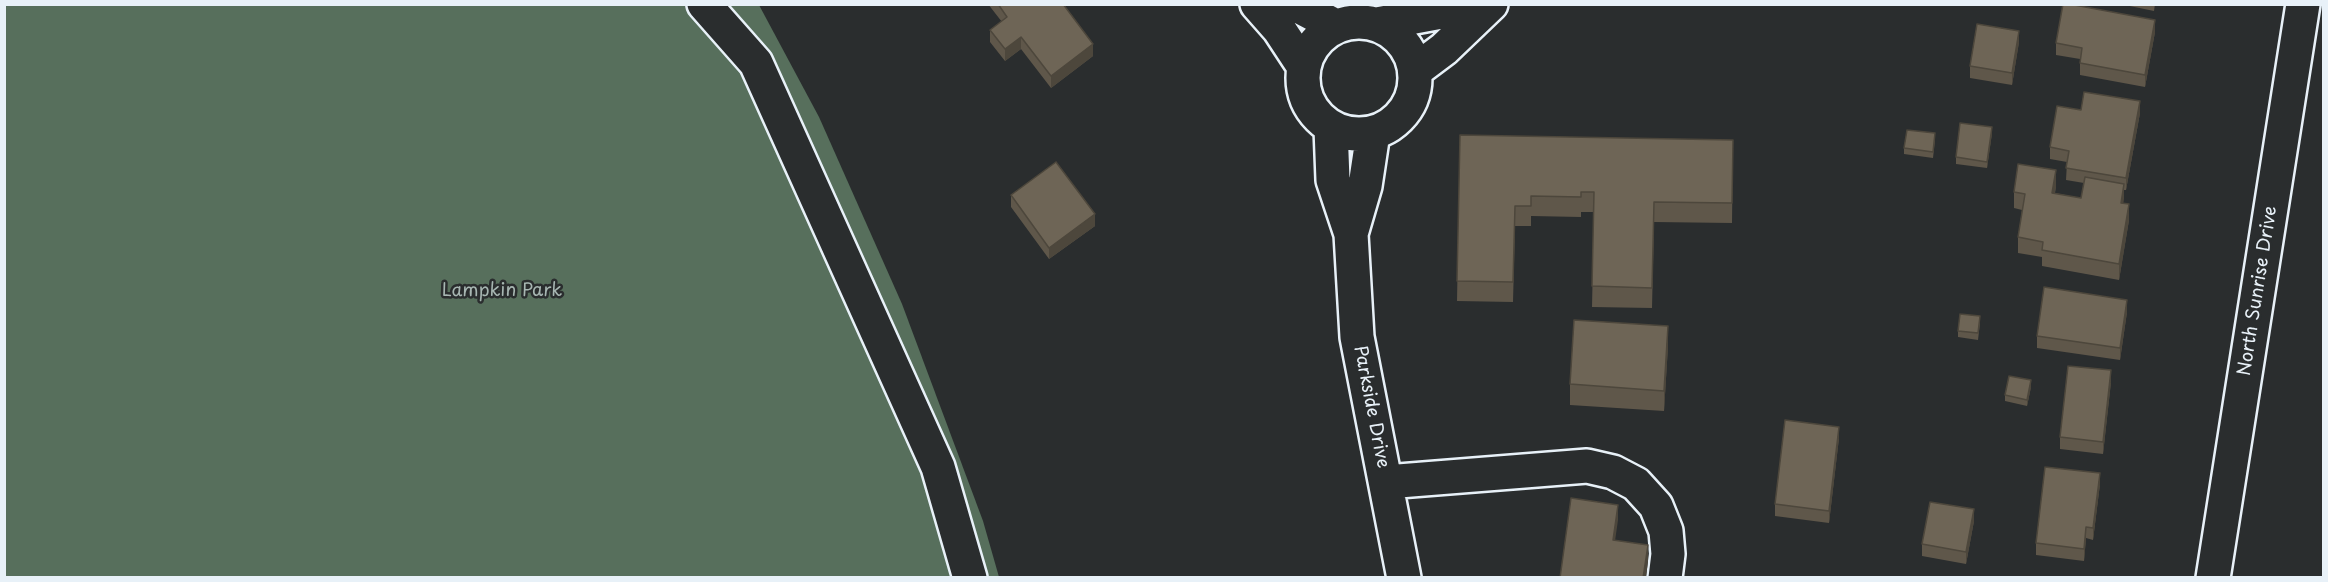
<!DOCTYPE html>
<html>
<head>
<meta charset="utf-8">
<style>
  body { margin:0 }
  #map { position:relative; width:2328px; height:582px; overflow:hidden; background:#2a2d2e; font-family:"Playpen Sans",sans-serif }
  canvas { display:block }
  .frame { position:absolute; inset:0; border:6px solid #e8f1f8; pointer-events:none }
</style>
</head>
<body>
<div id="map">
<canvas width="2328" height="582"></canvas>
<div class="frame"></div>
</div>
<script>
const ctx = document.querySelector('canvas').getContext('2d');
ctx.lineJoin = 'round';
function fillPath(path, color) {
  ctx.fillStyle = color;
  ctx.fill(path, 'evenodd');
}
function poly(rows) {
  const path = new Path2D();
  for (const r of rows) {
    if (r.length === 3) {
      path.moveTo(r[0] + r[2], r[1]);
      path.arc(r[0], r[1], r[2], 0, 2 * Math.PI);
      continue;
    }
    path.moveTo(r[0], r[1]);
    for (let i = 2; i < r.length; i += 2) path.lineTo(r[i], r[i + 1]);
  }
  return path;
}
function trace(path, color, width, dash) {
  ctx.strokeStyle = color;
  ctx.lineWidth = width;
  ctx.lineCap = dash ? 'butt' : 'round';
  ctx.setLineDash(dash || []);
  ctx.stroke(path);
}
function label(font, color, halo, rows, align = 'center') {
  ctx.font = font + ' "Playpen Sans",sans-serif';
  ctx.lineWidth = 5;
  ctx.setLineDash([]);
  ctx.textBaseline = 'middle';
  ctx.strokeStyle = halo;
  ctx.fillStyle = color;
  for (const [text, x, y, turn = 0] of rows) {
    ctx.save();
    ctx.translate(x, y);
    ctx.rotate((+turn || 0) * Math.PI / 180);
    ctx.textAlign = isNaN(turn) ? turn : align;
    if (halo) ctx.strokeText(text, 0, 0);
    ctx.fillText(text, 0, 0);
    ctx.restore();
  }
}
fillPath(poly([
  [4,5,759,5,819,117,902,304,983,521,999,577,5,577]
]), '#576f5c');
const minor = poly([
  [704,4,756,63,938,467,970,578],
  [1257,4,1279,29,1304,67],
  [1294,4,1336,26],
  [1359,78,56],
  [1377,24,1452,10,1485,9],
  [1416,70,1444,49,1491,4],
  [1331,128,1333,180,1351,234,1357,337,1404,578],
  [1351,234,1365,186,1373,133],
  [1386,482,1587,466,1613,472,1636,484,1656,506,1666,531,1668,554,1665,578],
  [2213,578,2303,4]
]);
trace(minor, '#e8f1f8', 38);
trace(minor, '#2a2d2e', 33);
fillPath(poly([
  [988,4,1063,4,1093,56,1051,88,1021,49,1005,61,990,42,990,30,1002,22],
  [2120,4,2155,4,2154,11],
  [2155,32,2145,87,2080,75,2080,59,2056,55,2056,43],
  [2019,42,2012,85,1970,78,1970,66],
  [2081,110,2140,113,2126,190,2124,190,2123,203,2129,220,2119,280,2042,266,2042,257,2018,253,2018,237,2022,210,2014,208,2014,192,2056,186,2055,193,2081,198,2084,183,2066,180,2067,162,2050,159,2050,147],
  [1992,133,1987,168,1956,164,1956,157],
  [1460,135,1733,140,1732,223,1654,222,1652,308,1592,307,1594,212,1581,212,1581,217,1531,216,1531,226,1515,226,1513,302,1457,301],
  [1935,140,1933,158,1904,154,1904,148],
  [1011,195,1095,226,1049,259,1011,207],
  [2127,312,2120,360,2037,348,2037,336],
  [1980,323,1978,340,1958,337,1958,331],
  [1668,346,1664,411,1570,405,1570,384],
  [2111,382,2103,454,2060,449,2060,437],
  [2031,387,2027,406,2005,401,2005,395],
  [1839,438,1829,523,1775,516,1775,504],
  [2100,484,2093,540,2086,538,2084,561,2036,555,2036,543],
  [1974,521,1966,564,1922,556,1922,544]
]), '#5f574a');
fillPath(poly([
  [2155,20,2155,32,2145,87,2145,75],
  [2019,31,2019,42,2012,85,2012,73],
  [1021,37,1021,49,1005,61,1005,49],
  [1093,44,1093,56,1051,88,1051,76],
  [2140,101,2140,113,2126,190,2126,178],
  [1992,127,1992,133,1987,168,1987,162],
  [2056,170,2056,186,2052,208,2052,193],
  [2124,184,2124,199,2121,218,2121,203],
  [2129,204,2129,220,2119,280,2119,264],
  [1095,214,1095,226,1049,259,1049,248],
  [2127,300,2127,312,2120,360,2120,348],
  [1668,326,1668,346,1664,411,1664,391],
  [2111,370,2111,382,2103,454,2103,442],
  [2031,380,2031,387,2027,406,2027,400],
  [1839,427,1839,438,1829,523,1829,511],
  [2100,473,2100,484,2093,540,2093,528],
  [1618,505,1618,520,1613,555,1613,540],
  [1974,509,1974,521,1966,564,1966,552],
  [2086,527,2086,538,2084,561,2084,549],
  [1648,545,1648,561,1646,578,1643,578]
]), '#4d473c');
const building = poly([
  [998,4,1063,4,1093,44,1051,76,1021,37,1005,49,990,30,1007,17,998,4],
  [2063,4,2069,4,2155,20,2145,75,2080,63,2082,48,2056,43,2063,4],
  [1977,24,2019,31,2012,73,1970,66,1977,24],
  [2084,92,2140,101,2126,178,2066,168,2069,151,2050,147,2057,106,2081,110,2084,92],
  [1960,123,1992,127,1987,162,1956,157,1960,123],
  [1907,130,1935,133,1933,152,1904,148,1907,130],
  [1460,135,1733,140,1732,203,1654,202,1652,288,1592,286,1594,192,1581,192,1581,197,1531,196,1531,206,1515,206,1513,282,1457,281,1460,135],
  [1056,162,1095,214,1049,248,1011,195,1056,162],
  [2018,164,2056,170,2052,193,2081,198,2085,177,2124,184,2121,203,2129,204,2119,264,2042,250,2043,242,2018,237,2025,194,2014,192,2018,164],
  [2044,287,2127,300,2120,348,2037,336,2044,287],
  [1960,314,1980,316,1978,333,1958,331,1960,314],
  [1574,320,1668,326,1664,391,1570,384,1574,320],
  [2068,366,2111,370,2103,442,2060,437,2068,366],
  [2009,376,2031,380,2027,400,2005,395,2009,376],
  [1785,420,1839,427,1829,511,1775,504,1785,420],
  [2045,467,2100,473,2093,528,2086,527,2084,549,2036,543,2045,467],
  [1571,498,1618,505,1613,540,1648,545,1643,578,1560,578,1571,498],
  [1930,502,1974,509,1966,552,1922,544,1930,502]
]);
fillPath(building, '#6e6556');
trace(building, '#4d473c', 1.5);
label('18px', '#a7b6b2', '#2a2d2e', [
  ["Lampkin Park",502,291]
]);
label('18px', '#e8f1f8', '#2a2d2e', [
  ["North Sunrise Drive",2258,291,-81],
  ["Parkside Drive",1371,407,79]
]);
</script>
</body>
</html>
